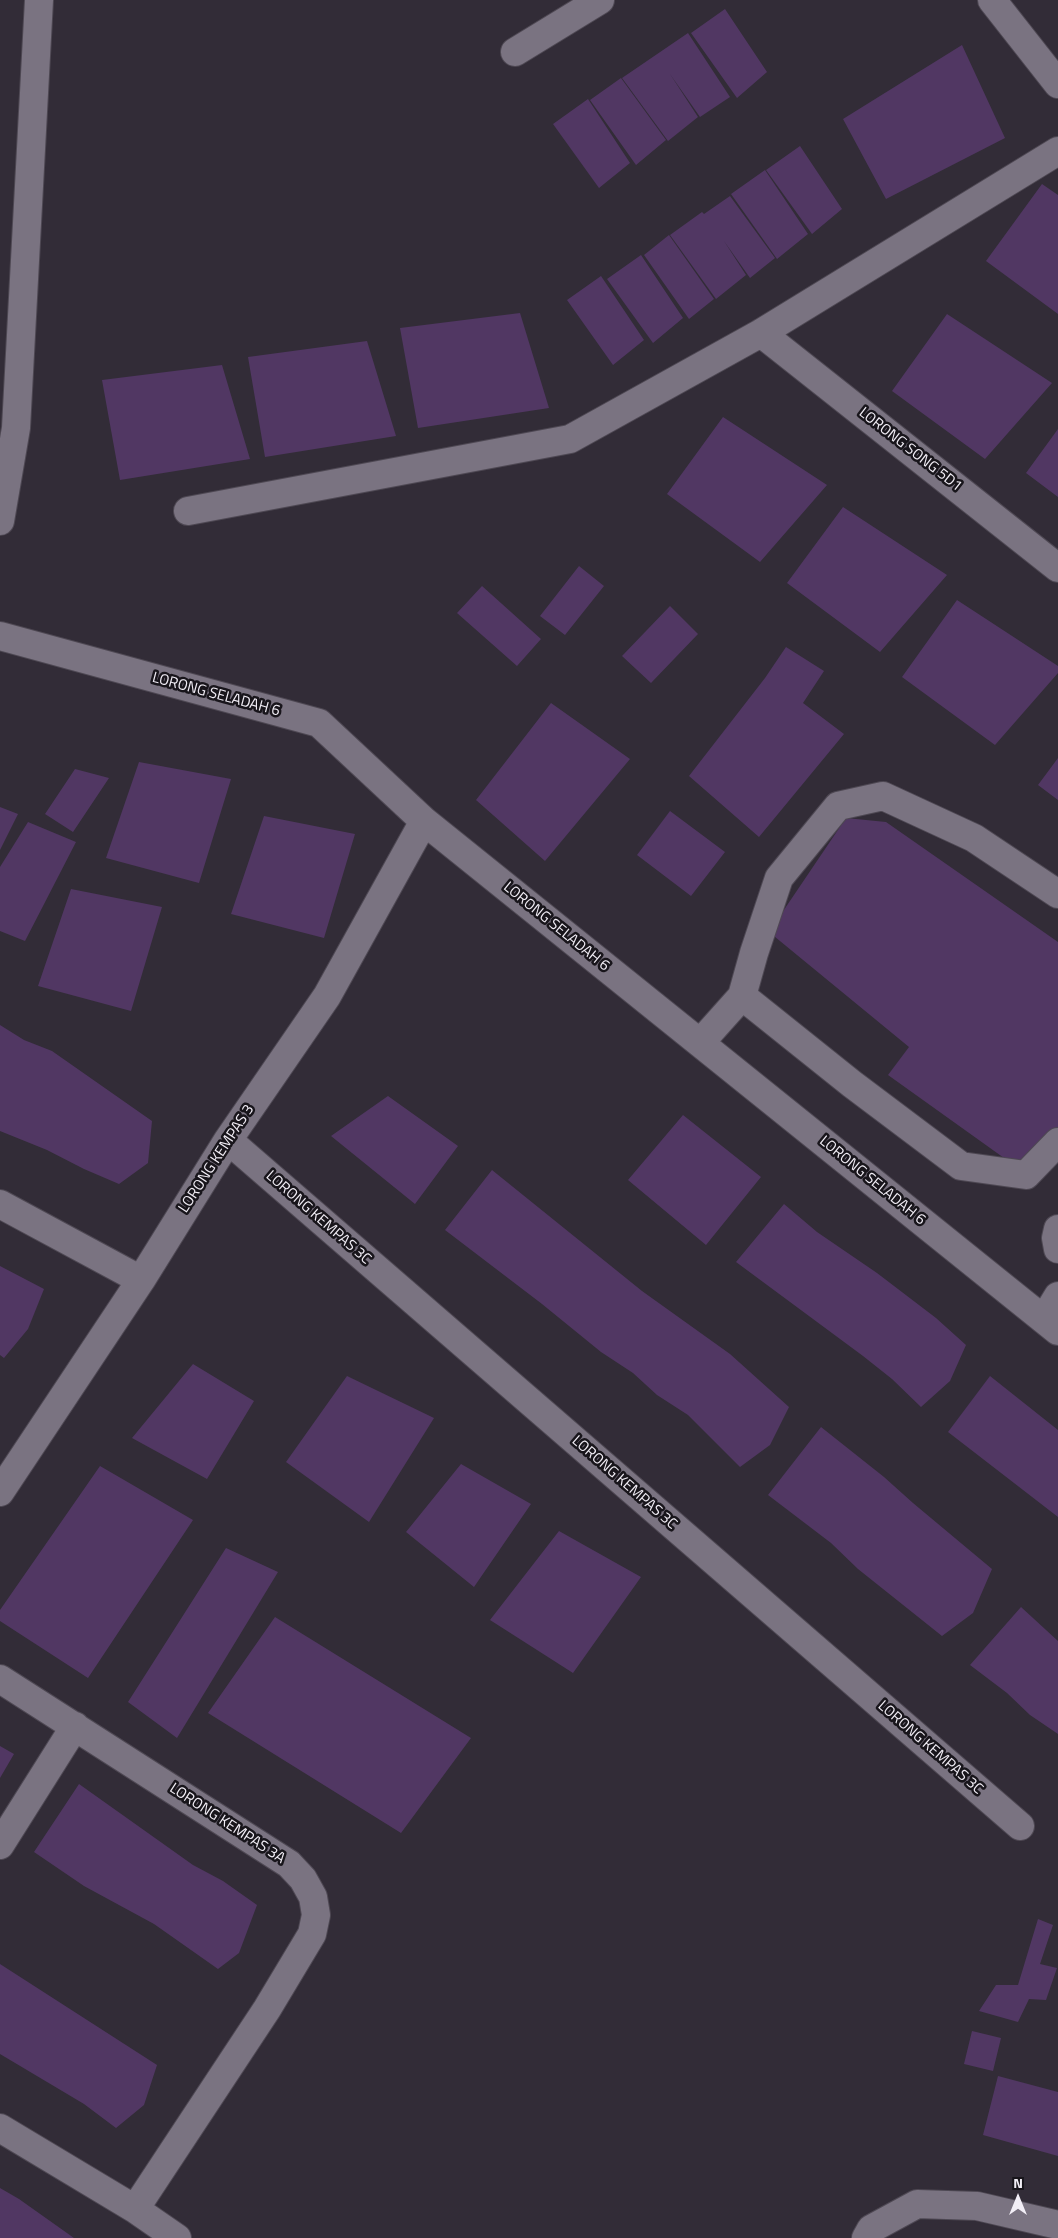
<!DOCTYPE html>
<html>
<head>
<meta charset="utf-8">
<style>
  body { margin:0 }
  #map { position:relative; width:1058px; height:2238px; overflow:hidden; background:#322c37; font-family:"Titillium Web",sans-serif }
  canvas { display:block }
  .north { position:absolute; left:993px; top:2173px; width:50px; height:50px; -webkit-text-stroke:4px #18151b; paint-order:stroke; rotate:0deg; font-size:14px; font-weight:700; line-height:20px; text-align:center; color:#f2eef6 }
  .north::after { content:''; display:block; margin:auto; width:18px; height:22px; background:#f2eef6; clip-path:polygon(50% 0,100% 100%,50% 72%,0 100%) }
</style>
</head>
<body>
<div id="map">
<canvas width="1058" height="2238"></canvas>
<div class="north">N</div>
</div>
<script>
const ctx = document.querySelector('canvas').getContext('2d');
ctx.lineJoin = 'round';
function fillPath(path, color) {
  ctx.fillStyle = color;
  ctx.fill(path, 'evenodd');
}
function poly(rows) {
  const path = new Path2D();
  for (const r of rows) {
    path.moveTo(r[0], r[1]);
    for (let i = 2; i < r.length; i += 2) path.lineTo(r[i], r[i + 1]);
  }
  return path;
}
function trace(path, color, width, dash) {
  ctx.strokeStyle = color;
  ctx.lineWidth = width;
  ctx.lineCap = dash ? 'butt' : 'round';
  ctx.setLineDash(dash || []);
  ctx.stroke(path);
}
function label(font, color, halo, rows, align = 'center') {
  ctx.font = font + ' "Titillium Web",sans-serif';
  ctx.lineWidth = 5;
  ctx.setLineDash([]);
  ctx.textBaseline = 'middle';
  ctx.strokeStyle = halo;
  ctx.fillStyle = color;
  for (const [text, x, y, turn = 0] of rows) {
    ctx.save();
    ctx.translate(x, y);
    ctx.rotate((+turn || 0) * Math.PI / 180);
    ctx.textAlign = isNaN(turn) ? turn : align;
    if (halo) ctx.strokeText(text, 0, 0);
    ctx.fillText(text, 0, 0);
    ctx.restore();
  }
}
fillPath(poly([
  [725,9,767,72,737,98,691,33],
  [688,33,730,97,700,117,670,74,698,117,668,141,622,78],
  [962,45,1005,138,886,199,843,119],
  [621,78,666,140,636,165,590,100],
  [588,99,630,163,599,188,553,124],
  [800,146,842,209,812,234,766,170],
  [765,170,808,234,777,259,731,194],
  [1042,184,1058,195,1058,314,986,261],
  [730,196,775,258,750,278,724,241,746,275,716,299,670,235,702,212,704,214],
  [669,235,714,299,689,319,644,255],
  [641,255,683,318,653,343,607,279],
  [601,276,644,340,613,365,567,300],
  [520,313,549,408,418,428,400,328],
  [947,314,1052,383,985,459,892,391],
  [367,341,396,436,265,457,248,357],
  [222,365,250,459,120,480,102,380],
  [723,417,827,485,760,562,667,494],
  [1058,429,1058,497,1026,473],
  [843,507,947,575,880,652,787,583],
  [579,566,604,586,565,635,540,616],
  [482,586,541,639,517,666,457,613],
  [957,600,1058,666,1058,673,995,745,902,677],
  [670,606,698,634,651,683,622,656],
  [786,647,824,671,803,703,844,734,759,837,689,776,765,678],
  [551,703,630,759,545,861,476,800],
  [1058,758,1058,800,1038,785],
  [139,762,231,779,199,883,106,858],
  [75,769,109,778,73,832,45,814],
  [0,807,18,814,0,850],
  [670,811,725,852,691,896,637,855],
  [264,816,355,834,324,938,231,914],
  [846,818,886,822,1058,942,1058,1131,1018,1168,888,1075,909,1047,769,932],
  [28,822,76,842,25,941,0,931,0,867],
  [71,889,162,907,131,1011,38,986],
  [0,1025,24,1040,52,1051,152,1121,148,1163,119,1184,84,1169,47,1150,0,1131],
  [388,1096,458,1146,415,1204,331,1136],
  [683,1115,761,1177,706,1245,628,1180],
  [492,1170,642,1291,730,1354,789,1407,770,1445,740,1467,688,1415,657,1395,633,1373,601,1352,542,1304,445,1230],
  [784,1204,817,1232,877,1273,936,1318,966,1345,950,1381,921,1407,892,1379,863,1356,736,1262],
  [0,1266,44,1289,28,1329,4,1358,0,1355],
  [193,1364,254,1401,207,1479,132,1438],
  [347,1376,434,1418,369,1522,286,1462],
  [990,1376,1058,1430,1058,1517,948,1432],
  [821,1427,884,1477,913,1503,992,1569,973,1613,942,1636,858,1569,831,1543,768,1495],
  [461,1464,531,1504,474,1587,406,1532],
  [100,1466,193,1520,88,1678,0,1621,0,1610],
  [559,1531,641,1577,573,1673,490,1620],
  [226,1548,278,1572,177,1738,128,1702],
  [1021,1607,1058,1641,1058,1734,1030,1715,1007,1693,970,1665],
  [275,1617,471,1738,401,1833,208,1713],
  [0,1746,14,1754,0,1778],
  [79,1784,193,1865,223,1881,257,1905,239,1953,218,1969,154,1924,84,1886,34,1852],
  [1038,1919,1053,1925,1040,1964,1057,1968,1046,2000,1029,1999,1018,2022,979,2011,996,1985,1018,1985],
  [0,1964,157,2065,144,2105,116,2128,84,2104,0,2054],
  [972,2031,1001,2038,993,2071,964,2064],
  [998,2076,1058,2092,1058,2156,983,2135],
  [0,2188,19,2199,74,2238,0,2238]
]), '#513763');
const minor = poly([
  [992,0,1058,84],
  [515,52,600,0],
  [761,333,1058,568],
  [188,511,570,439,761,333,1058,151],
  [0,521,16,428,39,0],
  [0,636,319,723,424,821,1058,1331],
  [742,996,852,1084,961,1166,1026,1175,1058,1142],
  [700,1043,742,996,754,953,779,878,838,806,883,796,974,838,1058,894],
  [228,1140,1020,1826],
  [0,1204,141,1280],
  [1058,1229,1056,1238,1058,1249],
  [1044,1319,1058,1296],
  [0,1492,141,1280,228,1140,327,996,424,821],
  [0,1679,289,1864,303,1879,313,1897,316,1915,312,1934,267,2009,135,2209,177,2238],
  [0,1845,75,1726],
  [0,2128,135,2209],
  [866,2238,871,2229,917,2204,977,2206,1058,2225]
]);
trace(minor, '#4e4853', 30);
trace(minor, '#7a7381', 28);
label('15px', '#f2eef6', '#18151b', [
  ["LORONG SONG 5D1",910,450,38],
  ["LORONG SELADAH 6",216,695,15],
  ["LORONG SELADAH 6",556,927,39],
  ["LORONG KEMPAS 3",217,1159,-57],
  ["LORONG SELADAH 6",872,1181,39],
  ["LORONG KEMPAS 3C",318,1218,41],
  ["LORONG KEMPAS 3C",624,1483,41],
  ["LORONG KEMPAS 3C",930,1748,41],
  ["LORONG KEMPAS 3A",227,1824,33]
]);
</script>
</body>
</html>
